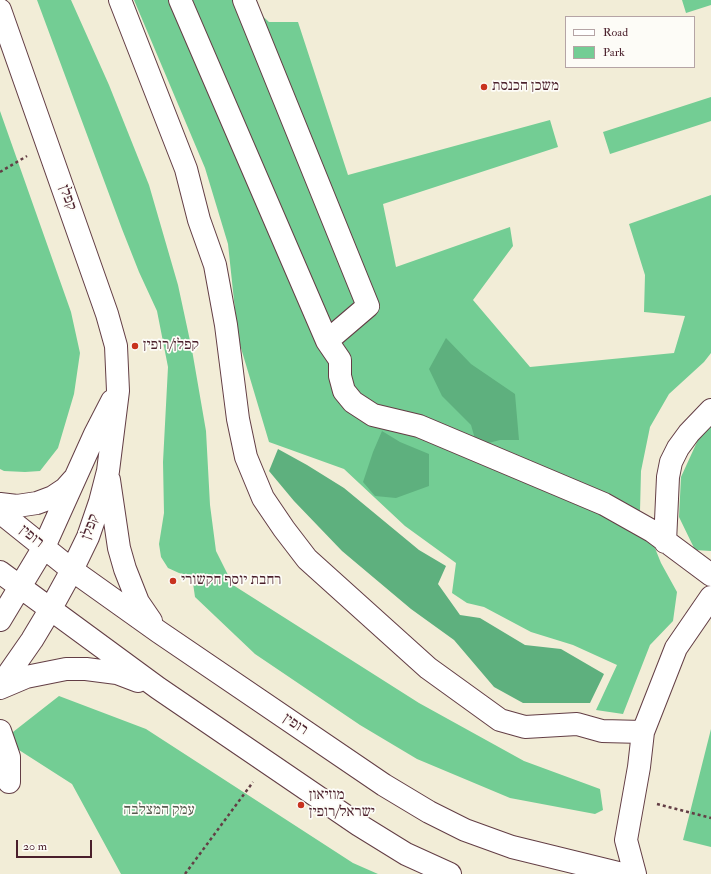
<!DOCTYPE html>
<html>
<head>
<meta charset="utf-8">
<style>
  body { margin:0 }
  #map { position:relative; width:711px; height:874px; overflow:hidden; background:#f2edd7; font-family:"IM FELL Double Pica",serif }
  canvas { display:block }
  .legend { position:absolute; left:565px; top:16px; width:130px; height:52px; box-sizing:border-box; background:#fdfcf7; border:1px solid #b5a4a5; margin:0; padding:5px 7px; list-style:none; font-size:12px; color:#4a1f2b }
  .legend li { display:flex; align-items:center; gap:8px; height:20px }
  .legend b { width:20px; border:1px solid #b5a4a5 }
  .scale { position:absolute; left:16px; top:840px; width:76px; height:18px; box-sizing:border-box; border:2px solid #4a1f2b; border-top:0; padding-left:5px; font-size:12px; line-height:14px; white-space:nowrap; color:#4a1f2b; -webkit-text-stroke:3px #fdfcf7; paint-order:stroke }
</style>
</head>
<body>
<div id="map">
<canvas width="711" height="874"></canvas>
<ul class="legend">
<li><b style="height:5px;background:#fff"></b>Road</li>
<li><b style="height:11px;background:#73cd94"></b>Park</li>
</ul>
<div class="scale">20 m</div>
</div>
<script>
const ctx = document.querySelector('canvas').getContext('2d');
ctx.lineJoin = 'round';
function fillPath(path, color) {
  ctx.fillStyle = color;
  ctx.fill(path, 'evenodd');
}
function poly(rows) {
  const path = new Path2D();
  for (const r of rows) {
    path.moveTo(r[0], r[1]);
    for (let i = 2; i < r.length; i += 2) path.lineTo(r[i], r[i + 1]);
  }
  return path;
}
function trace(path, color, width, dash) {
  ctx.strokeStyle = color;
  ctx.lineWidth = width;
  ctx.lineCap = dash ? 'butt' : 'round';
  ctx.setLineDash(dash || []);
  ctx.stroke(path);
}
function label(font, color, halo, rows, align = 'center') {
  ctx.font = font + ' "IM FELL Double Pica","Frank Ruhl Libre",serif';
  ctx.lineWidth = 3.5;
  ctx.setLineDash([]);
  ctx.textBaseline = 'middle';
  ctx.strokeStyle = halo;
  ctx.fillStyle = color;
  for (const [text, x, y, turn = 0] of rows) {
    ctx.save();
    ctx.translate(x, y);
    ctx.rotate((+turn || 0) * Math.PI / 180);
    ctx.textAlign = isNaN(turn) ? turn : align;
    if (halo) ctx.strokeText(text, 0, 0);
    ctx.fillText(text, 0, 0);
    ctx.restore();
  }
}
fillPath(poly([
  [37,0,71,0,109,85,149,185,178,285,192,350,206,431,210,505,216,551,233,585,419,703,524,761,600,789,603,810,595,814,510,798,417,759,360,725,255,654,195,597,192,576,179,573,168,568,161,557,159,544,164,513,163,462,168,367,157,311,139,272,122,229],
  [134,0,245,0,269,22,298,22,348,175,550,120,558,147,383,204,396,267,510,227,513,246,473,300,530,367,674,353,685,316,644,312,645,275,629,224,711,195,711,353,704,362,669,394,650,427,641,471,640,511,661,563,677,592,673,621,650,645,623,714,596,710,617,665,573,645,531,632,484,607,467,603,452,593,456,563,405,526,344,469,269,442,238,338,228,244,205,168],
  [682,0,711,0,711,5,686,13],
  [711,97,711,121,610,154,603,132],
  [0,111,71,312,80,353,74,394,58,448,40,471,25,472,4,471,0,469],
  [711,421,711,551,695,550,679,517,681,477,702,431],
  [59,696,146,729,353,863,378,874,121,874,72,784,8,743,13,732],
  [711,729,711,847,683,840]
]), '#73cd94');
fillPath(poly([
  [446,338,471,364,515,394,519,440,500,440,477,446,471,425,442,396,429,369],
  [382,431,400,442,429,454,429,486,396,498,375,496,363,482,373,452],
  [278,449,307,465,344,488,419,550,446,566,438,584,460,615,480,618,525,645,561,649,604,674,590,703,523,703,494,687,454,640,411,609,342,551,294,501,269,471]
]), '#5eb07e');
const minor = poly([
  [120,0,186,169,199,220,215,265,226,325,238,419,246,457,263,498,284,529,307,559,428,668,500,720,525,727,577,724,602,731,643,732],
  [180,0,327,341,340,360,340,376,344,391,353,402,373,415,419,426,604,504,652,531,711,575],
  [244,0,368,306,327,341],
  [0,10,107,314,116,346,118,391,108,471,100,502,88,537,72,570,50,610,32,640,0,686],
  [109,480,119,548,125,569,138,602,151,621],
  [0,504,17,506,37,503,53,497,65,489,73,480],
  [0,512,72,570,159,632,384,785,429,812,465,830,512,847,622,874],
  [665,542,668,477,671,462,678,448,689,433,711,410],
  [0,572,158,688,359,825,406,854,450,874],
  [0,620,44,547,95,434,112,401],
  [0,688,26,677,66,669,86,669,117,673,138,681],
  [0,731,9,757,9,782],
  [635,874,626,840,639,767,643,732,676,648,711,597]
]);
trace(minor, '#633e45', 24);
trace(poly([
  [0,172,27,156],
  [657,804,711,818],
  [185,874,253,782]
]), '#633e45', 2.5, [3, 3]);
trace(minor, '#fff', 22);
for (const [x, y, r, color] of [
  [484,87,4,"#c8321e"],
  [135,346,4,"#c8321e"],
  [173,581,4,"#c8321e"],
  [301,805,4,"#c8321e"]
]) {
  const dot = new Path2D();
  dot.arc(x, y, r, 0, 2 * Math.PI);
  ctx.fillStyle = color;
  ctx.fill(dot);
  trace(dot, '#fdfcf7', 1.5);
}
label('15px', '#4a1f2b', '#fdfcf7', [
  ["משכן הכנסת",492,87],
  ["קפלן/רופין",143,346],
  ["רחבת יוסף חקשורי",181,581],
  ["מוזיאון",309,796],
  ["ישראל/רופין",309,813]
], 'left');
label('15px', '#4a1f2b', '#fdfcf7', [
  ["קפלן",67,198,70],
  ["קפלן",91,527,-70],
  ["רופין",31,537,39],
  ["רופין",295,725,34]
]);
label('15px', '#585c50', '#fdfcf7', [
  ["עמק המצלבה",159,811]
]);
</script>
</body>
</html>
